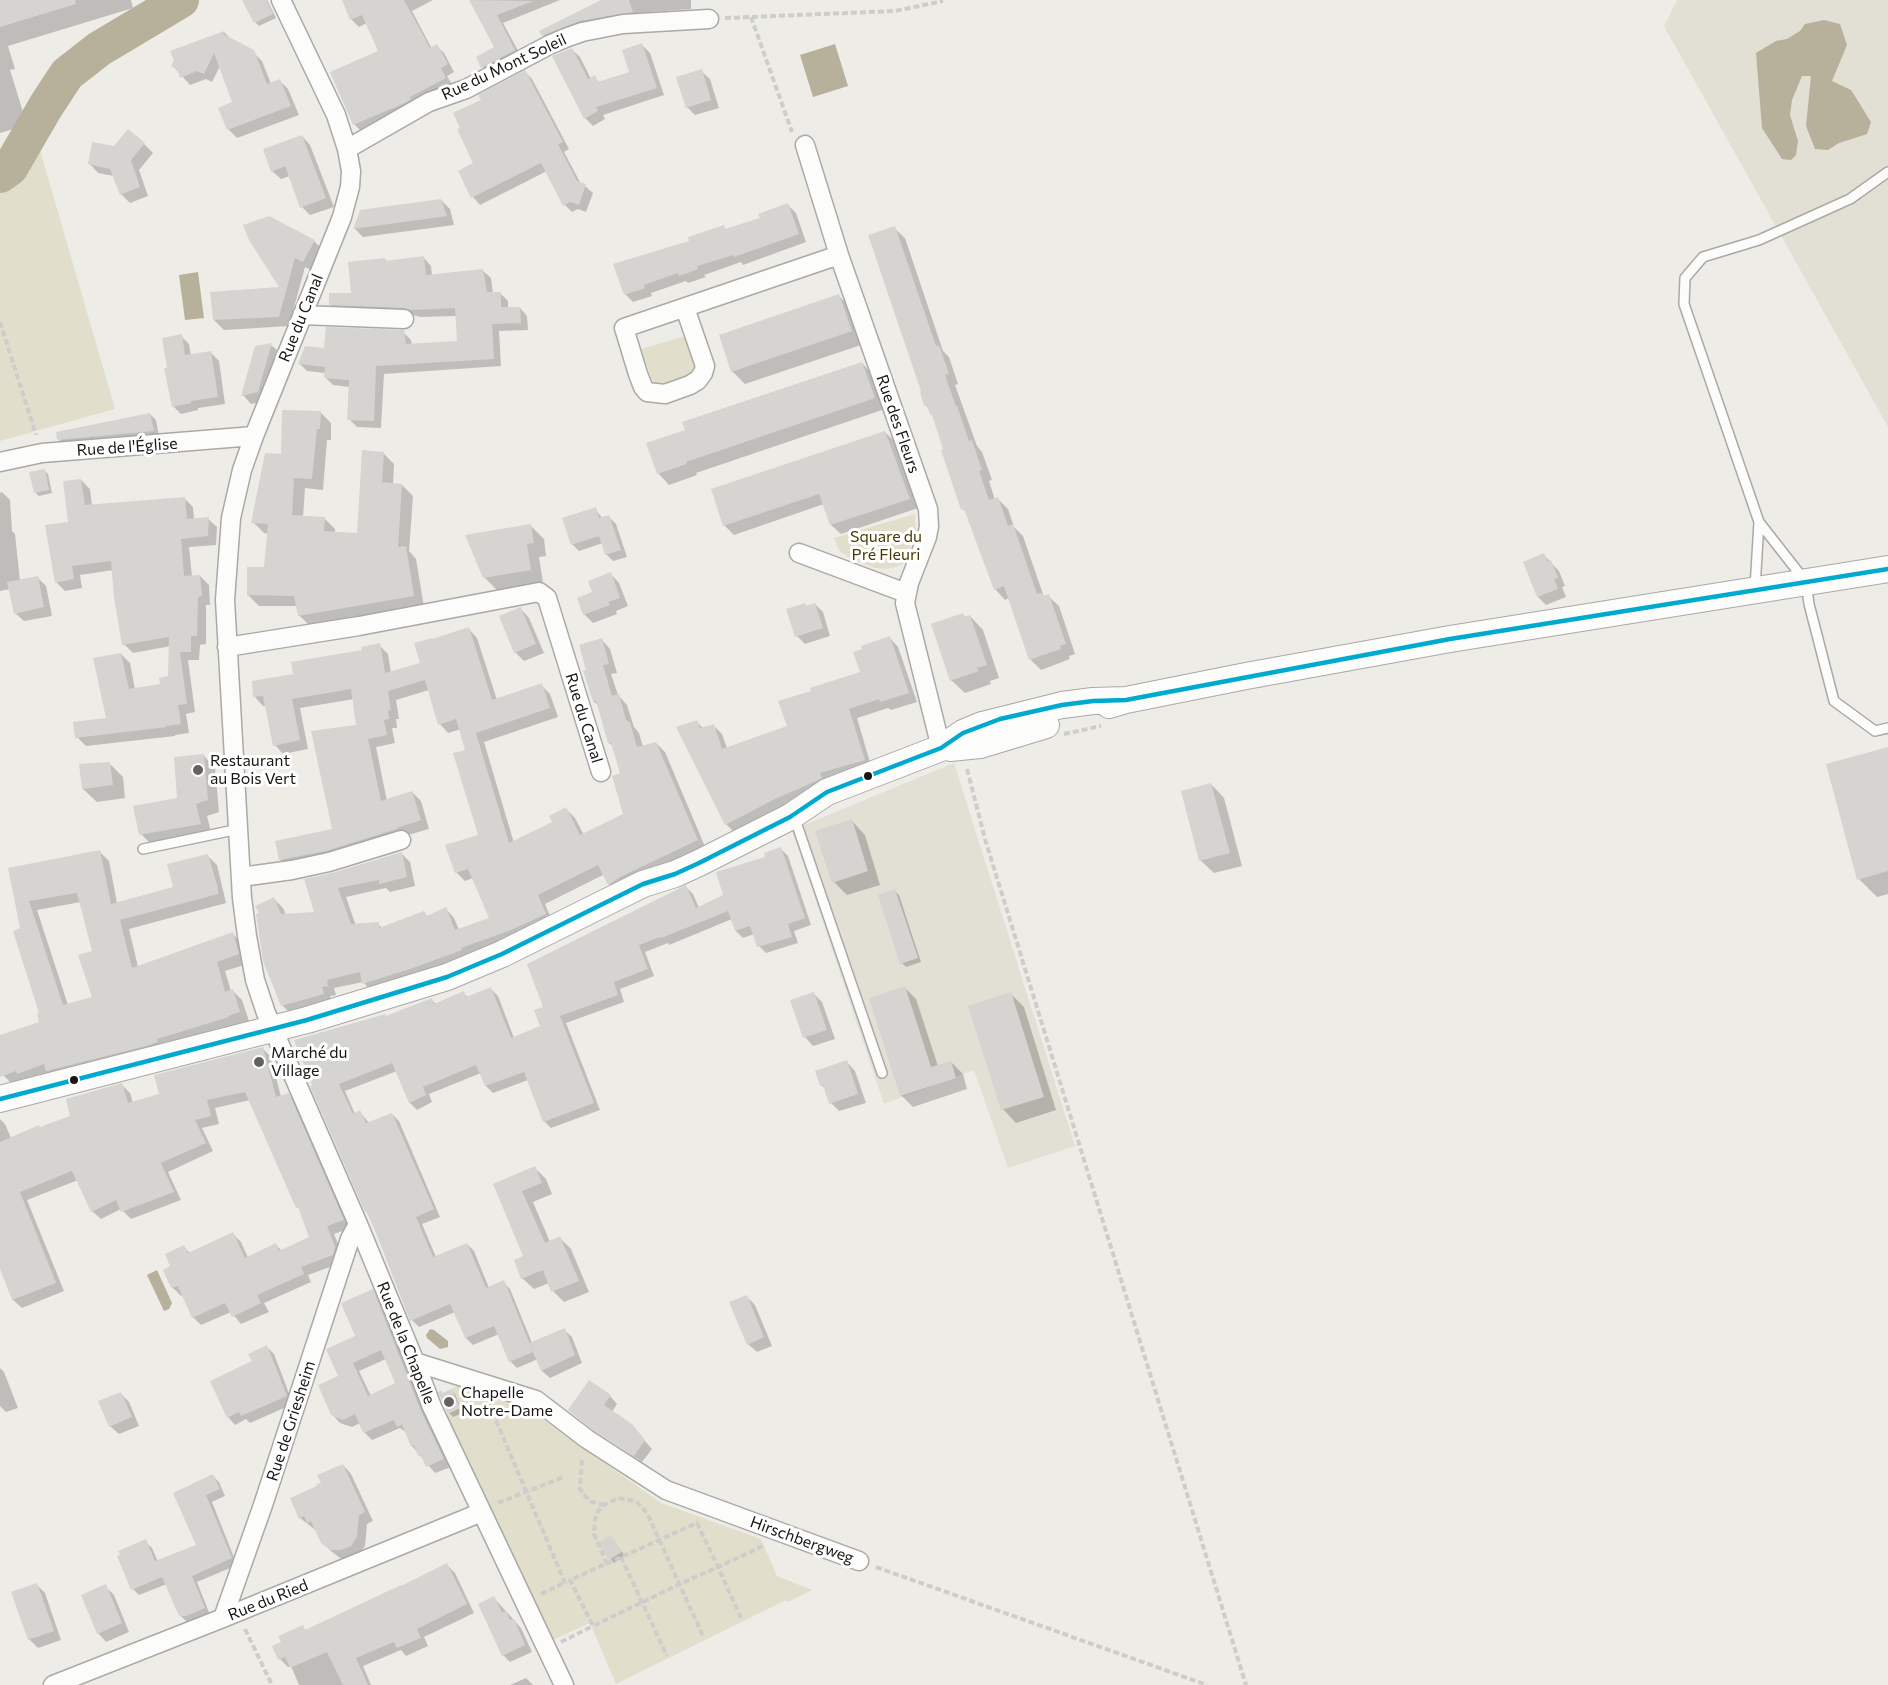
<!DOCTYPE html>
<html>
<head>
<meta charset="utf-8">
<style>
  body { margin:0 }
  canvas { display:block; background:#edece7 }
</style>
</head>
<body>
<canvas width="1888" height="1685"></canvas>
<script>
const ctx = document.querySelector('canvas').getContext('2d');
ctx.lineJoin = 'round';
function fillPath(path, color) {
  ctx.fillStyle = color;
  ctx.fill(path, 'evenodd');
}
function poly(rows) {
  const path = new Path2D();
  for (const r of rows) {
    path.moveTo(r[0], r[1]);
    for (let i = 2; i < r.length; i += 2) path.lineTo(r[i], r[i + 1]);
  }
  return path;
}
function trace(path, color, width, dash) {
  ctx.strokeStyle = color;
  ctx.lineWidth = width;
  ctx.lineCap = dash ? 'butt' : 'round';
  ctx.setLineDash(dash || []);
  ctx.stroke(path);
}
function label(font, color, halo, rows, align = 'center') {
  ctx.font = font + ' Commissioner,sans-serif';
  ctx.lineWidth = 6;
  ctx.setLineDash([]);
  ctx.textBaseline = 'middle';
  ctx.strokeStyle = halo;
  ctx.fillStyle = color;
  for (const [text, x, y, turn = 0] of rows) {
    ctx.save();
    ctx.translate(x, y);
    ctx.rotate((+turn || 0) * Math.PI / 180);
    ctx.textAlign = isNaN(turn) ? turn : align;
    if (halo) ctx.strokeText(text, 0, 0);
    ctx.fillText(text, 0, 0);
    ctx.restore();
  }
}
fillPath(poly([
  [1677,0,1888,0,1888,427,1664,26],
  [954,763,1075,1146,1008,1168,974,1070,884,1104,792,830]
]), '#e2dfd5');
fillPath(poly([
  [40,150,115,409,0,441,0,164],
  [685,336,697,367,689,377,668,385,658,387,652,380,641,349],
  [915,514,916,532,904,563,896,567,886,569,875,568,851,559,839,550,834,538],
  [459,1385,523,1405,661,1503,761,1539,777,1576,812,1590,788,1602,786,1600,616,1684,590,1623,553,1640,446,1415,460,1408,452,1389]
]), '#e2decc');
fillPath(poly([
  [1824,20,1840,24,1847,45,1832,81,1851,90,1871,122,1867,134,1839,143,1828,150,1815,149,1806,126,1811,76,1802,76,1792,100,1790,115,1798,141,1796,155,1791,160,1782,159,1762,128,1756,53,1776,41,1787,39,1800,31,1805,24],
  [835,44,848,86,813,97,800,55],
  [198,272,204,318,185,320,179,275],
  [157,1270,172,1303,169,1309,164,1311,147,1275],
  [430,1329,434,1330,448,1341,448,1347,440,1349,427,1338,426,1335]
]), '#b7b09b');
fillPath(poly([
  [0,0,131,0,133,8,8,46,15,69,10,70,27,125,0,133],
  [256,0,267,0,276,18,259,26,255,22],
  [343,0,433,0,412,11,432,49,437,46,444,53,454,72,447,76,453,86,362,132,354,124,380,52,367,23,359,27,351,19],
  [471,0,560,0,503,23,522,58,490,75,483,67,478,58,496,48],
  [604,0,691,0,691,9,637,13,639,20,551,43,543,35],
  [224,32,232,40,253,52,262,61,271,84,279,80,288,89,299,115,237,138,229,130,220,108,234,103,220,66,212,82,206,79,190,85,173,66,175,60,172,52],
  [642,45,650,53,664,95,603,115,605,119,593,126,585,118,571,49,580,57,591,79,594,77,600,83,630,73],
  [701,71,710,79,719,108,695,115,687,107],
  [525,72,532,79,569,149,564,152,581,184,585,186,593,193,586,212,578,209,572,212,565,205,547,171,480,205,473,197,460,171,475,164,483,101],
  [302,136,310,145,334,207,310,215,302,207,290,176,281,179,272,171],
  [144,144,153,153,139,170,148,196,130,203,121,194,114,176,98,173,90,164,115,148],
  [441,200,450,209,454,225,363,237,355,229,361,211],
  [788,205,796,213,806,242,743,265,741,262,704,275,706,277,688,283,686,281,651,293,652,296,633,302,625,294,691,242,724,227,726,230,761,219],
  [894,228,905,238,943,351,949,357,958,384,955,385,977,446,982,452,992,480,989,481,995,500,998,499,1008,509,1014,527,1023,536,1044,597,1048,596,1059,606,1075,654,1069,656,1070,659,1041,670,1030,659,1009,598,1005,600,995,589,968,514,963,509,934,417,926,405],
  [250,239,314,241,324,251,313,271,305,267,289,326,224,330,214,320,281,288],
  [424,258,431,266,432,275,483,271,491,278,493,294,500,293,508,301,508,309,520,308,527,316,528,330,499,331,501,366,384,374,381,428,357,427,349,419,350,387,333,385,326,378,326,373,307,371,300,364,326,350,403,332,411,340,412,345,459,342,457,316,420,317,413,315,338,312,330,304,353,295,385,259,387,262],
  [839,296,852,309,864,344,745,384,732,371],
  [181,336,189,344,191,356,211,353,219,361,225,404,198,408,198,410,181,414,173,406,169,369],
  [271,345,280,353,267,401,251,404,243,395],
  [862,363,873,375,885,409,696,473,697,475,669,485,658,473],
  [320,412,331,423,331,440,327,440,323,490,305,488,303,517,324,518,335,529,335,533,358,534,383,453,394,464,393,485,402,485,413,496,409,551,416,559,424,607,310,626,299,615,298,606,259,606,248,595,265,568,268,534,264,533,253,522,283,456],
  [150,414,156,420,159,436,65,446,59,440],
  [885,432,895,442,918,508,841,534,831,525,824,504,734,535,724,525],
  [44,470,48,474,52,493,39,496,36,493],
  [81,480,90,489,92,506,184,498,193,507,194,520,208,519,217,527,216,545,189,547,192,577,200,576,209,585,210,605,206,605,206,644,200,645,199,660,188,660,195,712,186,714,189,733,175,735,175,736,86,746,77,737,107,719,121,654,130,663,135,689,162,685,170,677,171,646,133,653,124,644,114,570,80,575,82,588,65,591,56,582],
  [2,492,10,500,12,531,15,534,20,581,37,577,46,586,52,616,24,621,15,613,10,589,0,591,0,493],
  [595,509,603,519,609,517,616,524,627,557,613,561,606,554,603,543,579,551,572,544],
  [530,525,544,539,546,556,539,557,543,583,497,590,484,577],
  [1544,555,1559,571,1565,586,1562,587,1566,597,1546,605,1538,597],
  [611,574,619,583,628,606,616,611,617,614,593,623,584,614,594,593],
  [805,604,807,607,815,604,823,612,830,636,805,644,797,636],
  [521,609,529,618,544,653,524,661,515,652],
  [963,615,966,618,970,616,983,630,999,678,990,681,991,684,965,693,951,680],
  [469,629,477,638,497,700,541,685,550,694,558,717,484,742,514,843,553,822,566,809,575,818,584,835,625,815,622,774,614,747,609,743,599,706,594,702,588,671,602,640,610,649,617,673,611,674,618,695,627,705,634,727,639,733,643,747,656,743,665,752,706,849,618,892,609,884,605,874,545,904,553,923,372,992,363,982,334,988,336,995,330,996,332,1003,291,1014,282,1005,274,899,283,908,286,915,316,913,333,874,401,853,410,862,415,886,390,892,386,888,346,897,356,926,378,924,383,929,424,912,428,917,446,909,454,918,459,930,491,919,473,878,465,881,456,872,479,835,467,751,461,729,448,733,440,724,429,690,396,700,399,719,396,719,397,728,392,728,395,743,376,747,387,801,412,792,421,801,429,829,289,869,280,860,334,830,358,726,354,699,300,708,308,749,283,754,275,745,266,705,263,706,255,697,294,675,379,645,388,654,391,673,421,664],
  [890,638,898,647,917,702,891,710,888,708,857,718,872,769,735,833,726,824,697,722,704,729,713,725,722,734,727,748,788,727,862,673],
  [1888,749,1888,894,1877,897,1859,879],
  [204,756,215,768,219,812,207,816,212,836,153,846,141,834,179,799],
  [109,763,123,777,125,798,97,802,83,789],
  [1211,784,1224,798,1242,866,1214,873,1200,860],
  [852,821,865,835,880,885,847,895,834,882],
  [781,849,788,856,811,925,794,931,798,943,766,953,759,946,754,934,743,938,736,931,732,919,669,945,668,943,645,952,654,976,620,989,624,1002,566,1023,600,1110,551,1128,544,1121,528,1080,493,1093,486,1086,481,1073,429,1094,432,1102,417,1110,410,1103,397,1071,345,1091,355,1114,360,1112,369,1123,392,1114,399,1121,440,1217,422,1224,436,1257,467,1244,474,1251,489,1288,503,1282,510,1289,532,1343,564,1330,572,1337,582,1363,550,1378,542,1371,538,1359,517,1368,510,1361,499,1334,473,1345,466,1338,455,1312,419,1327,412,1320,397,1280,312,1087,387,1017,431,999,436,1004,463,993,468,997,491,989,498,996,514,1038,542,1026,545,1007,686,887,693,894,699,908,725,896,767,858],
  [100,852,109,861,117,903,175,888,208,856,217,865,226,903,129,929,138,967,233,934,242,944,247,964,225,971,231,991,233,991,242,1000,249,1021,13,1085,4,1076,0,1064,0,1037,41,1023,41,1014,9,869],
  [81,902,94,952,94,998,68,1005,37,910],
  [895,891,899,895,921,962,906,967,902,963],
  [904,987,916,999,938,1066,951,1062,963,1074,967,1089,913,1107,901,1095],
  [814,994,822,1002,835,1039,813,1046,805,1037],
  [1011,994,1024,1007,1056,1110,1016,1123,1003,1109],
  [263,1049,271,1057,281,1097,288,1094,296,1103,351,1228,334,1234,343,1257,341,1263,308,1275,311,1282,264,1303,269,1312,241,1324,231,1312,201,1325,193,1317,183,1294,181,1296,173,1288,172,1267,184,1247,190,1253,233,1234,241,1242,248,1258,276,1245,282,1251,311,1238,301,1210,297,1207,250,1100,215,1108,219,1124,202,1128,213,1151,168,1172,181,1200,131,1219,121,1209,101,1219,92,1211,78,1180,27,1200,64,1291,22,1308,13,1300,0,1265,0,1119,5,1124,11,1138,72,1117,122,1085,130,1093,133,1103,161,1095],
  [847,1062,855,1071,866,1103,839,1111,831,1103,827,1090,821,1085],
  [535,1168,546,1179,552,1194,533,1202,550,1242,560,1238,571,1249,589,1292,564,1302,553,1291,549,1283,534,1289,522,1278,525,1257,495,1185],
  [372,1291,380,1299,451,1467,435,1473,412,1446,407,1433,400,1428,372,1440,365,1433,360,1423,352,1427,340,1423,332,1414,340,1377,357,1337],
  [386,1359,397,1384,371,1396,359,1371],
  [746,1296,755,1305,772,1346,757,1352,748,1344],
  [267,1347,274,1354,293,1404,250,1423,246,1419,235,1425,228,1417,254,1362],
  [0,1368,4,1372,18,1408,6,1412,0,1406],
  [451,1390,455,1394,463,1413,453,1417,449,1413,443,1394],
  [121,1394,129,1402,139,1426,119,1434,110,1426],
  [610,1396,617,1404,612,1412,639,1434,652,1449,642,1462,578,1418,570,1410],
  [343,1465,351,1474,373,1521,367,1524,365,1546,359,1554,350,1558,340,1558,331,1551,322,1542,318,1532,300,1518,319,1487],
  [213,1476,219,1482,225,1496,212,1502,237,1565,197,1582,210,1615,193,1622,187,1622,180,1615,167,1584,139,1595,133,1589,145,1541,152,1548,158,1562,198,1546,175,1493],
  [611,1536,625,1556,614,1563,600,1544],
  [447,1565,455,1573,474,1613,424,1637,428,1646,406,1656,401,1650,363,1666,371,1685,299,1685,291,1666,288,1667,280,1659,283,1643,302,1626,306,1631],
  [36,1584,45,1593,61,1640,38,1648,29,1639],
  [105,1586,114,1595,129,1632,106,1642,98,1633],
  [494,1598,521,1628,532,1652,510,1662,503,1655],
  [526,1678,533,1685,510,1685]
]), '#0003');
trace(poly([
  [0,175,10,168,46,106,67,74,99,49,181,0]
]), '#b7b09b', 36);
fillPath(poly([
  [0,0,75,0,76,4,0,27],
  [242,0,266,0,273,14,254,23],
  [342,0,404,0,430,48,437,44,448,64,441,68,446,78,410,97,411,99,405,103,353,125,330,72,378,51,362,15,350,20],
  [469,0,533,1,497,15,515,50,481,68,476,57,494,47],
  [601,0,629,0,633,12,580,21,542,36,539,31],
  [224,31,223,34,254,50,267,84,280,79,291,106,227,130,218,108,232,102,214,53,204,74,197,71,180,78,177,69,171,66,174,60,170,51],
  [642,43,657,88,596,107,598,111,584,119,552,56,572,48,588,79,595,75,598,82,629,72,622,50],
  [702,69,711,100,686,108,676,77],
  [525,70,563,142,558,144,577,181,586,184,579,205,570,202,563,206,541,163,471,198,458,171,473,163,457,129,460,128,453,113,481,100,478,95],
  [128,129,145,143,131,160,140,187,120,195,110,169,88,164,92,142,114,146],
  [302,135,326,198,300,208,285,166,271,172,263,149],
  [441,199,447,216,353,229,360,210],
  [788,203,799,234,734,257,733,255,697,266,698,269,688,273,679,276,678,273,644,285,645,288,624,295,613,264,689,241,688,237,724,225,725,229,760,218,758,214],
  [269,216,315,240,303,262,295,258,279,317,213,320,210,292,279,287,249,240,243,225],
  [895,226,936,346,939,345,949,374,945,375,956,406,957,406,969,441,972,440,982,470,979,471,989,500,998,497,1008,526,1013,524,1037,594,1042,593,1043,596,1049,594,1066,644,1060,646,1061,649,1029,660,1004,586,994,590,964,509,961,510,941,450,943,449,932,415,930,415,927,405,924,406,920,392,921,391,868,235],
  [424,256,426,275,483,269,487,292,501,292,501,307,520,307,521,323,492,324,494,359,376,366,374,421,347,420,349,380,324,378,325,367,298,364,305,346,324,348,326,327,404,330,406,344,457,341,455,308,411,310,404,308,329,305,329,293,351,293,348,262,385,258,385,261],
  [839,294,852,331,731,372,719,335],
  [182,334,185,355,211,351,218,397,191,401,191,403,172,407,164,368,167,368,162,338],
  [272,343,258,392,241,396,255,346],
  [862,362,875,398,686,462,687,464,657,474,646,443,685,430,682,422],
  [282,410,321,411,320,429,317,429,312,479,294,478,292,515,325,517,324,531,357,533,362,450,384,452,382,482,402,484,398,547,406,546,414,596,298,616,294,596,247,595,247,567,264,567,268,524,251,523,265,453,281,454],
  [150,413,154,431,57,440,56,432],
  [885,431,910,499,830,525,819,494,723,526,711,489],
  [45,469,49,490,34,493,29,472],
  [81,479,85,505,185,497,187,519,209,517,208,536,181,539,184,576,200,575,202,596,198,597,197,636,191,636,191,652,180,652,187,704,178,705,181,724,166,726,167,727,75,738,73,722,106,718,93,658,121,653,129,689,160,684,159,678,168,676,169,637,122,645,114,597,111,561,72,566,74,579,55,583,45,525,68,522,63,481],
  [596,507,599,518,609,515,621,550,605,555,599,536,571,545,562,518],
  [531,524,534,543,527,544,531,570,483,578,465,535],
  [1544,553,1548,562,1551,560,1558,578,1554,579,1558,589,1537,597,1523,562],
  [611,572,620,598,608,602,610,605,583,615,577,598,592,592,588,581],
  [38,576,44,607,14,614,7,582],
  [805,603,806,606,815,603,823,628,795,637,786,609],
  [521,607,536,644,514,653,499,616],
  [963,613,964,617,970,615,987,665,977,668,979,671,950,681,931,624],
  [469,627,492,700,542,683,550,708,476,733,509,843,552,822,549,816,566,807,580,835,623,814,612,776,620,773,611,743,608,743,596,701,593,702,583,670,586,670,579,645,602,638,609,664,603,665,612,696,619,694,626,720,630,722,637,747,656,742,698,840,622,876,608,885,598,865,538,895,546,914,511,930,461,948,462,950,413,968,362,984,360,972,327,980,328,986,322,987,324,994,281,1006,263,961,256,914,259,913,255,906,274,897,281,914,314,912,304,879,332,873,402,852,407,877,379,884,379,880,338,888,351,924,379,922,379,928,424,911,427,916,446,907,455,930,489,918,468,869,455,873,445,845,478,835,453,753,465,750,456,719,438,725,425,680,388,691,391,710,388,711,389,719,384,720,387,735,368,739,381,801,412,791,421,820,397,828,397,829,326,851,279,860,275,841,332,829,311,731,356,725,351,689,292,699,300,740,273,746,263,696,253,697,252,681,293,674,291,662,362,650,361,647,380,643,385,673,420,663,414,643,432,638,432,639],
  [890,636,909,693,880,702,879,699,849,709,865,760,820,773,822,778,816,781,775,799,725,825,676,727,697,720,700,728,714,724,722,749,787,726,778,701,811,691,810,688,860,672,853,652,862,649,861,646],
  [1888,747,1888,871,1857,880,1826,764],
  [204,754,208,800,196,804,201,824,139,835,133,806,177,798,174,757],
  [110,762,113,785,82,789,79,764],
  [1211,783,1230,853,1199,861,1181,791],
  [852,819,868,871,832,883,815,831],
  [781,847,805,918,788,924,792,937,757,947,750,926,735,931,728,911,661,938,660,937,639,945,648,969,614,982,618,995,560,1016,594,1103,543,1122,524,1072,485,1086,476,1065,423,1087,426,1095,409,1103,392,1063,339,1084,353,1114,360,1110,366,1123,392,1113,434,1209,416,1217,433,1257,467,1243,486,1288,504,1280,533,1352,509,1362,494,1326,465,1338,450,1304,410,1321,373,1225,366,1211,365,1212,310,1086,312,1085,294,1040,386,1014,386,1016,432,998,434,1004,464,991,466,997,491,987,511,1038,540,1026,534,1010,543,1007,527,964,686,885,696,908,723,895,716,872,765,857,764,853],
  [100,850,111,904,173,887,167,864,208,854,218,888,218,894,120,920,132,968,233,932,239,954,217,962,225,992,233,989,240,1012,228,1016,229,1017,157,1039,158,1042,146,1046,46,1071,44,1064,17,1074,16,1071,0,1077,0,1035,39,1022,37,1013,39,1013,13,931,20,928,8,868],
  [77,893,92,951,78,955,92,997,63,1005,29,901],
  [895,889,918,958,900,964,878,895],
  [905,986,931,1067,951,1061,956,1078,900,1096,869,998],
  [814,992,827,1030,803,1038,790,1000],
  [1011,992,1044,1097,1001,1110,968,1006],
  [263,1047,276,1097,289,1093,344,1220,327,1226,335,1247,333,1255,301,1267,304,1274,257,1295,261,1303,232,1317,225,1303,192,1318,178,1286,171,1288,163,1270,170,1266,165,1254,184,1245,188,1253,233,1232,245,1258,276,1243,279,1251,309,1237,298,1207,296,1208,245,1092,207,1100,211,1116,195,1120,206,1143,161,1163,174,1192,121,1212,116,1200,91,1212,72,1171,20,1192,56,1283,12,1300,0,1269,0,1142,39,1125,40,1127,70,1116,66,1099,122,1083,128,1103,159,1094,154,1075],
  [847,1060,858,1094,829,1104,823,1085,820,1086,815,1071],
  [535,1166,542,1183,522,1191,545,1243,560,1236,579,1281,551,1292,543,1270,521,1279,514,1260,523,1256,493,1184],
  [373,1289,421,1411,444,1459,426,1467,421,1455,418,1456,414,1445,411,1447,402,1424,397,1427,394,1420,363,1433,355,1414,343,1420,331,1415,318,1385,338,1376,326,1349,355,1336,341,1303],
  [381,1350,395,1383,368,1396,353,1363],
  [747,1295,764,1337,747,1345,729,1302],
  [565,1328,575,1355,541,1371,529,1343],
  [267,1345,287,1396,241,1416,239,1412,227,1418,210,1381,252,1361,248,1354],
  [589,1380,611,1395,604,1405,632,1424,645,1440,634,1456,593,1430,568,1410],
  [452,1389,460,1408,448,1414,438,1392,441,1390,442,1393],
  [121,1392,132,1417,109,1427,98,1401],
  [343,1464,365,1512,359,1515,357,1537,351,1546,341,1550,330,1550,321,1543,311,1521,307,1523,304,1516,299,1519,290,1498,317,1486,316,1484,321,1483,317,1475],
  [213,1474,220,1489,206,1495,232,1558,192,1576,205,1608,186,1616,179,1616,162,1577,131,1590,117,1556,120,1555,118,1551,146,1539,155,1561,196,1545,173,1493],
  [611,1535,622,1552,609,1560,598,1543],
  [447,1563,467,1604,417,1629,421,1638,397,1648,394,1642,356,1658,368,1685,343,1685,327,1652,290,1668,285,1657,278,1660,272,1646,281,1642,278,1636,303,1625,305,1630,386,1592,401,1585,401,1586],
  [37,1583,54,1631,28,1640,11,1592],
  [106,1584,122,1623,97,1634,81,1595],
  [494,1596,502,1612,506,1611,510,1620,514,1619,525,1645,502,1656,478,1604]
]), '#d5d4d0');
const lane = poly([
  [1888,172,1850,199,1759,240,1703,257,1685,278,1684,304,1759,522,1806,582,1809,604,1834,701,1875,731,1888,728],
  [1755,588,1759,522],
  [791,818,798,828,882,1073],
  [143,849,239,829]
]);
const street = poly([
  [281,0,336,115,347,149,351,171,350,187,342,217,254,436,242,470,231,518,225,600,242,898,247,936,255,980,266,1013,358,1224,415,1362,432,1407,564,1685],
  [805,145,839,255,928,509,929,526,927,537,909,583,905,603,941,748],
  [347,149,429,102,466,89,551,44,568,37,582,32,623,24,709,19],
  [685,308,705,366,703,373,698,380,690,385,665,394,647,392,643,387,638,374,624,328,839,255],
  [302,315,404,319],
  [0,462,42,453,254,436],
  [799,553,906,593],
  [227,647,359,626,539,592,547,598,601,772],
  [241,877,292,870,329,862,401,840],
  [415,1362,536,1400,587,1439,666,1490,859,1561],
  [223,1618,263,1505,350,1239,358,1224],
  [53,1685,223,1618,482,1512]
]);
const secondary = poly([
  [1109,705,1126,700,1246,676,1450,639,1888,569],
  [950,748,980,745,1046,725],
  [0,1099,307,1020,447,977,502,954,643,884,675,874,699,863,790,817,827,792,941,748,963,733,982,725,1062,705,1093,701,1126,700]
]);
trace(lane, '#aaa9a6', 12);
trace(street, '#aaa9a6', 21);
trace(secondary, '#aaa9a6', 28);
trace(poly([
  [751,17,792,132],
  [725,18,895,11,943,1],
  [0,322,36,435],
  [1064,734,1101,726],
  [967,769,985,839,1246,1685],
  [489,1404,565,1583],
  [582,1460,580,1489,585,1496,592,1502,604,1505],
  [498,1503,564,1477],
  [621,1557,667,1656],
  [607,1564,594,1534,595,1519,598,1511,604,1505,618,1498,635,1501,641,1506,648,1515,703,1636],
  [876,1567,1207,1685],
  [541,1594,566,1582],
  [741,1618,718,1567,697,1523,570,1580,593,1626,680,1584,718,1567,763,1546],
  [245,1629,272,1685],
  [561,1642,593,1626]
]), '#cdcdcb', 4, [6, 3]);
trace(lane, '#fcfcfb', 9);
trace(street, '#fcfcfb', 18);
trace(secondary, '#fcfcfb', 26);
trace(poly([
  [0,1099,307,1020,447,977,502,954,643,884,675,874,699,863,790,817,827,792,941,748,963,733,1000,719,1062,705,1093,701,1126,700,1450,639,1888,569]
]), '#00a9ce', 4.5);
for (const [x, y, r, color] of [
  [198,770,6,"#63625e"],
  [868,776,5,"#181714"],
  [259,1062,6,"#63625e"],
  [74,1080,5,"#181714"],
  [449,1402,6,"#63625e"]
]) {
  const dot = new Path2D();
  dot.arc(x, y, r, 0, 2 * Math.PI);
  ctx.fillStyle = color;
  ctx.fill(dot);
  trace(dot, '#fff', 2);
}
label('16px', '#181714', '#fff', [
  ["Rue du Mont Soleil",504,67,-25],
  ["Rue du Canal",301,318,-68],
  ["Rue des Fleurs",898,424,71],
  ["Rue de l'Église",127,447,-4],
  ["Rue du Canal",584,718,73],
  ["Rue de la Chapelle",406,1343,68],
  ["Rue de Griesheim",291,1421,-72],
  ["Hirschbergweg",802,1540,20],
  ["Rue du Ried",268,1600,-22]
]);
label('16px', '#473a00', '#fff', [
  ["Square du",886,537],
  ["Pré Fleuri",886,555]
]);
label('16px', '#181714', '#fff', [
  ["Restaurant",210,761],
  ["au Bois Vert",210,779],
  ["Marché du",271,1053],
  ["Village",271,1071],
  ["Chapelle",461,1393],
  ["Notre-Dame",461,1411]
], 'left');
</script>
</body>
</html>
